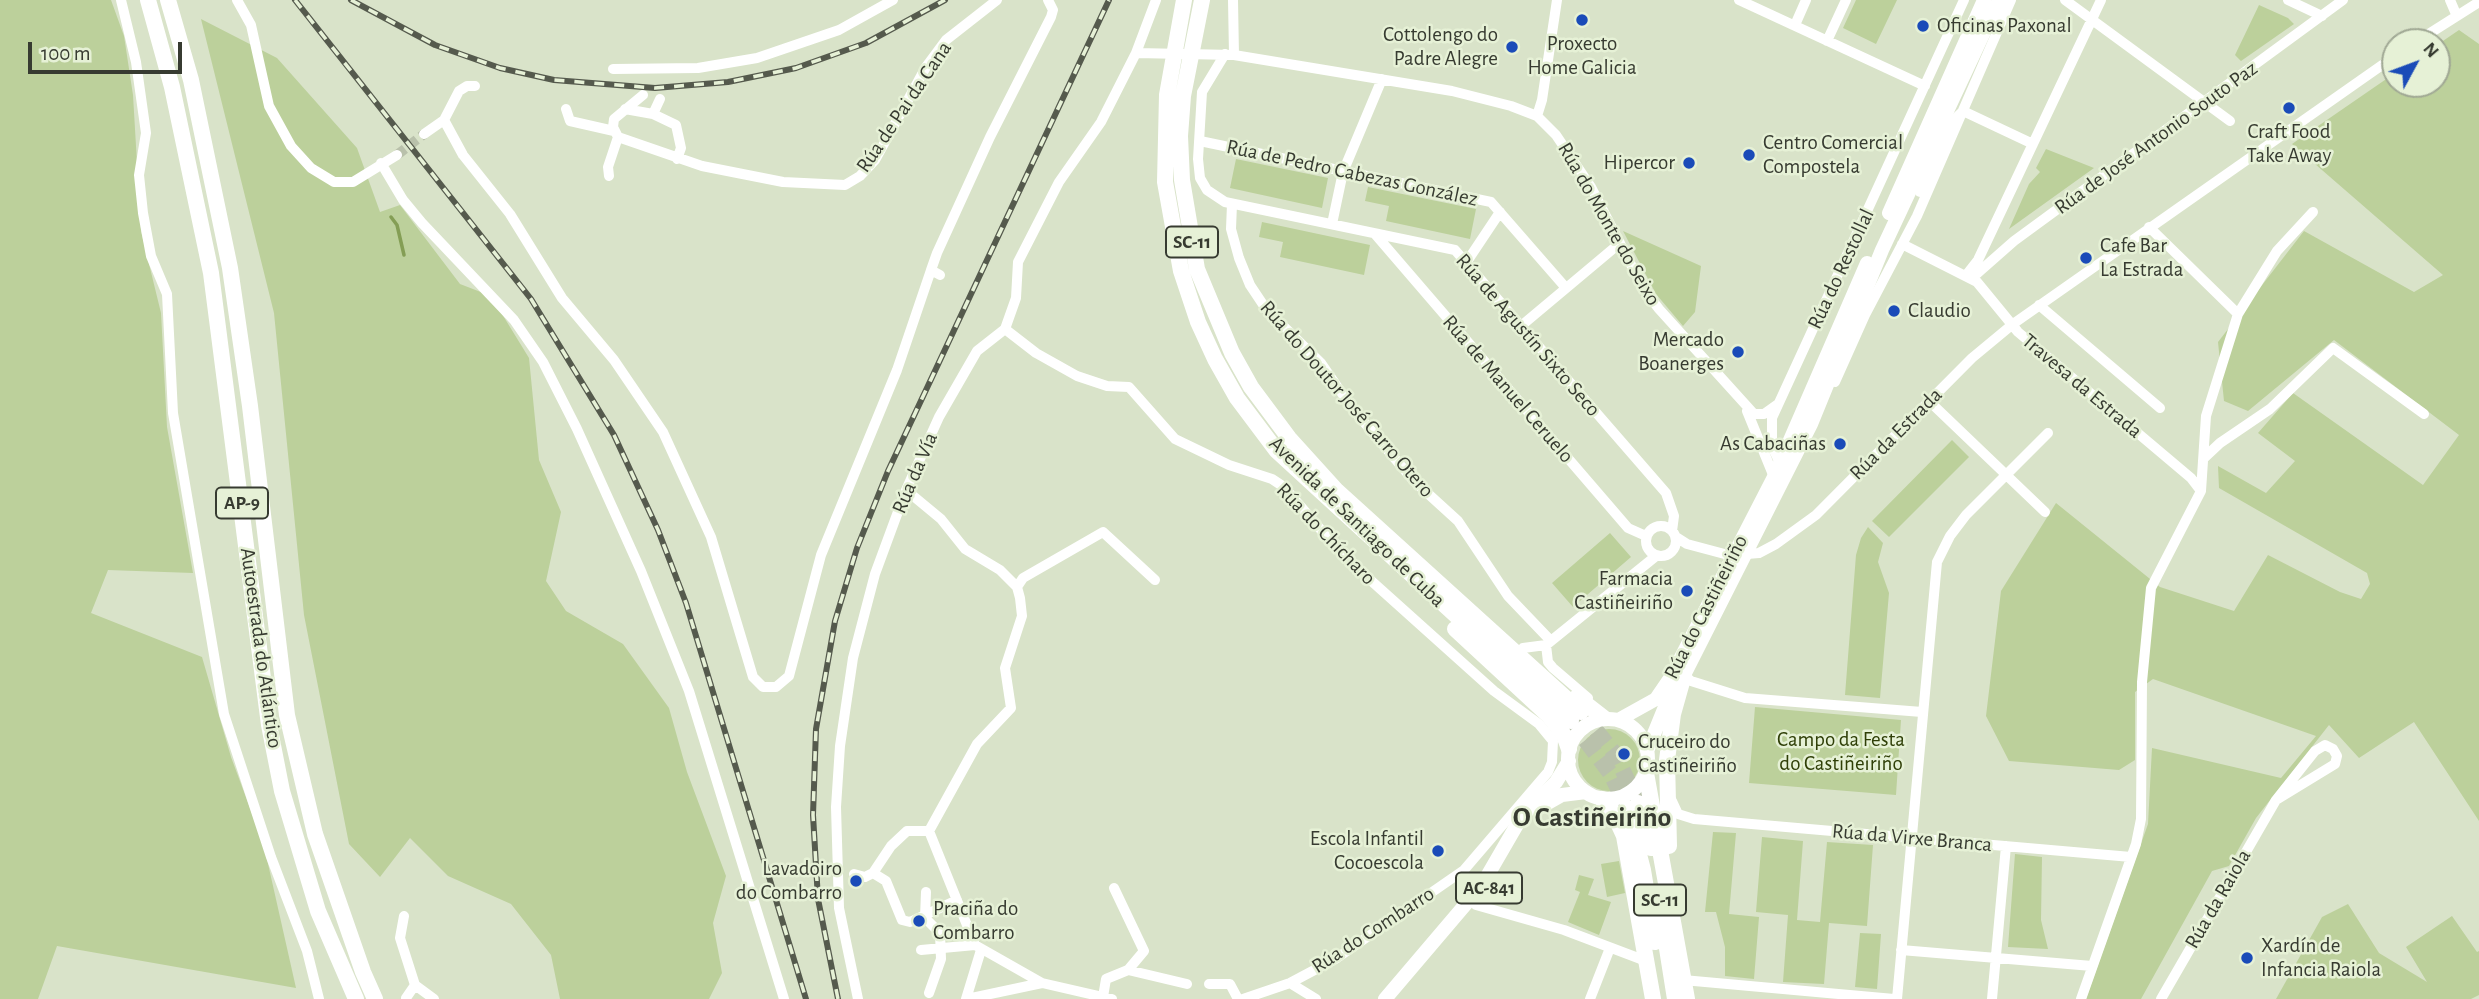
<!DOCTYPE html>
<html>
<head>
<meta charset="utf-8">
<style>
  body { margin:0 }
  #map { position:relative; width:2479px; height:999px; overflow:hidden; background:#d9e3c9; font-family:"Alegreya Sans",sans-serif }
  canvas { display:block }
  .north { position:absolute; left:2381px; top:28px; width:70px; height:70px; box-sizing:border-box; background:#e6f1d6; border:2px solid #a0a894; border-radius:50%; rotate:49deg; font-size:19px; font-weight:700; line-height:28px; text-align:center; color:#373b31 }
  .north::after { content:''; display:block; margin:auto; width:24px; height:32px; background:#1a4bb8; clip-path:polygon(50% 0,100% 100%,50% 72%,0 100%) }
  .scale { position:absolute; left:28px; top:42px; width:154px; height:32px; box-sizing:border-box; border:4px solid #373b31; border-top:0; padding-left:9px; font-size:21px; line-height:24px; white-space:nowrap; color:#373b31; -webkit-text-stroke:5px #e6f1d6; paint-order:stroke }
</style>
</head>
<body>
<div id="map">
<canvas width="2479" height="999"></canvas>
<div class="north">N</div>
<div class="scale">100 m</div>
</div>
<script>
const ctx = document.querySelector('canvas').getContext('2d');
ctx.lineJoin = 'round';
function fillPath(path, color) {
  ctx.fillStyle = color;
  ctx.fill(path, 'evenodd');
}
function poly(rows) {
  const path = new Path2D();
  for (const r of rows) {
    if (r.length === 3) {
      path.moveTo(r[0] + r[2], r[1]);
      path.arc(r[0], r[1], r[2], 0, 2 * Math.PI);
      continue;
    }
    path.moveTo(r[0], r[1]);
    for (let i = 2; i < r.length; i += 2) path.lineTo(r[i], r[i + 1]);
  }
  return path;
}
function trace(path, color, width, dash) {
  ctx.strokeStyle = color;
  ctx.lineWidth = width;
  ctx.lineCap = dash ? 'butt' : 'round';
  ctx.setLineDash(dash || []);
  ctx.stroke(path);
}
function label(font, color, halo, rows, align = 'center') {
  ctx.font = font + ' "Alegreya Sans",sans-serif';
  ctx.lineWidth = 5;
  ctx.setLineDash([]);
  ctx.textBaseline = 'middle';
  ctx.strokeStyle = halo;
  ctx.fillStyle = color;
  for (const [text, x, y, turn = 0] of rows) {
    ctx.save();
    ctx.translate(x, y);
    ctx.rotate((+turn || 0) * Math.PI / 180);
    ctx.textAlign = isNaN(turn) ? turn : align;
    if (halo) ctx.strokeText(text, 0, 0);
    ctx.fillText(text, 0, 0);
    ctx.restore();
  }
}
fillPath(poly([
  [0,0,111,0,124,36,133,95,141,231,161,313,167,427,193,573,108,570,91,613,202,657,231,757,264,846,296,988,57,946,38,999,0,999],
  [1856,0,1897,0,1876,44,1843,28],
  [2259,5,2288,18,2294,24,2241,61,2235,55],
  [201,19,277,58,357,148,380,212,400,205,460,284,491,296,529,358,539,460,561,512,546,581,566,611,623,644,669,708,687,772,726,876,713,923,722,973,709,999,560,999,551,955,511,904,448,876,410,838,380,877,349,844,304,615,274,313],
  [2459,30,2479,44,2479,821,2414,722,2359,758,2329,725,2256,818,2229,866,2212,871,2141,999,2086,999,2148,824,2152,748,2281,778,2316,736,2153,679,2135,692,2135,760,2119,770,2009,761,1986,716,2001,591,2056,503,2160,587,2234,611,2268,555,2340,592,2361,599,2370,584,2367,573,2219,488,2218,466,2266,493,2295,461,2258,433,2293,393,2423,485,2459,435,2334,340,2248,411,2224,401,2218,342,2304,231,2414,292,2443,275,2292,144,2395,73,2395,84,2437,84,2437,45],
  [2046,149,2094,168,2009,229,2029,184,2040,172,2036,168],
  [1236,159,1328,178,1322,208,1230,188],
  [1368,187,1476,209,1470,239,1386,221,1389,206,1365,201],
  [1262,222,1370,245,1364,275,1280,257,1283,242,1259,237],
  [1623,231,1701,266,1695,312,1683,326,1656,294],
  [1952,440,1969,457,1889,537,1872,521],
  [1868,527,1883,543,1878,562,1889,593,1880,698,1845,695,1856,555,1861,538],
  [1610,533,1631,557,1573,607,1552,583],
  [1755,707,1901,720,1896,795,1749,783],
  [1609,760,31],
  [1713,832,1736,833,1729,914,1759,917,1754,979,1725,976,1725,947,1716,912,1705,912],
  [1762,837,1803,841,1797,920,1820,922,1827,842,1873,845,1867,926,1829,923,1824,984,1783,982,1788,915,1756,912],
  [2015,854,2042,857,2041,920,2048,949,2008,947],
  [1619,861,1625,893,1607,897,1601,864],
  [1579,875,1594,879,1588,895,1611,902,1599,935,1568,922,1580,892,1575,890],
  [2348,904,2379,953,2427,982,2406,947,2452,916,2477,952,2479,951,2479,995,2471,999,2276,999,2322,917],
  [1860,933,1881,934,1877,989,1855,987]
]), '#bcd09b');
trace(poly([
  [391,217,397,225,404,255]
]), '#849e55', 3.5);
trace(poly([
  [397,155,424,134]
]), '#b9c1ab', 10, [10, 5]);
trace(poly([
  [1581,712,1615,754,1638,803],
  [1571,721,1611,774,1627,808]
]), '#b9c1ab', 16, [16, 8]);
trace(poly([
  [121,0,136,62,146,133,139,175,143,213,151,256,167,294,173,413,224,714,271,857,307,951,319,999],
  [237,0,251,25,269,106,291,146,311,168,334,182,353,182,397,155],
  [1233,0,1234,55],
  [1739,0,1925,86],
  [2065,0,2230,121],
  [2288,0,2322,16],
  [2450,0,2456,14],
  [1795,25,1806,0],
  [1827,41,1846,0],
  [2416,42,2479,2],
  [1136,53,1234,55,1452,91,1511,106,1537,116,1556,135,1591,187,1643,288,1659,309,1754,414,1764,414,1778,404],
  [1225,54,1202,92,1198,159,1200,178,1207,190,1225,202,1455,250,1666,493,1674,516,1672,531],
  [613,69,698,68,757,58,839,30,893,0],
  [566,109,570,121,614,131],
  [625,109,653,114,676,125,681,148,677,159],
  [653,114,660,99],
  [1537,116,1542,100,1557,0],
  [444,120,463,155,510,214,562,298,614,360,663,432,711,537,753,677,763,687,776,687,789,676,821,555,897,370,931,270],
  [424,134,444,120,459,91,467,86,475,86],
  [1937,136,1963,111,2033,144],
  [618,137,702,166,783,182,845,185,860,176,875,160,926,67,946,40,997,0],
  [1200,141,1491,202,1566,288],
  [381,163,403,200,422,223,514,320,543,362,577,429,641,571,689,691,784,999],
  [609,176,608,167,618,137,613,127,614,119,643,95],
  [1920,192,1946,129],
  [1232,204,1231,229,1239,258,1250,285,1266,309,1321,363,1352,408,1413,480,1458,521,1508,596,1551,641],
  [1332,224,1343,172,1382,79],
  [2149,227,2238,314],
  [1375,234,1628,528,1646,536],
  [1902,244,1977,282,2018,332,2191,478,2201,491],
  [1466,263,1500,212],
  [1967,274,1978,260,2101,0],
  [940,275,931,270,937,253,990,137,1051,17,1053,10,1048,0],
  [1972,278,2014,241,2343,0],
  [2039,305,2160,408],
  [1521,326,1620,243],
  [1005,329,1036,353,1077,376,1107,386,1129,387,1175,439,1229,465,1272,479,1284,487,1328,538,1367,577,1494,691,1539,724,1553,741,1552,762,1548,772,1464,870,1337,958,1290,983,1243,999],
  [1835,382,1865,315,1917,216,2011,0],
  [1929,401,2045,512],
  [1747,411,1774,477],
  [2204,458,2220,443,2270,409,2333,348,2424,414],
  [1780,463,1772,446,1772,418,1964,0],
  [906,490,941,519,965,549,1000,570,1017,587,1020,598,1022,616,1005,668,1011,708,977,744,929,831,975,945,1042,983],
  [1661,541,15],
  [1676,537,1687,544,1732,556],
  [1747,554,1759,553,1776,544,1816,515,1972,358,2013,324,2395,56],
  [1017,587,1023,578,1103,532,1155,580],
  [1546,645,1548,662,1553,668,1588,698],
  [1523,648,1546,645,1656,556],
  [1684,675,1691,681,1745,698,1922,712],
  [1672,801,1678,814,1694,819,2131,857],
  [929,831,907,831,891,846,873,873,886,881,902,920,910,922,957,900],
  [854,874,865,877,873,873],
  [926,892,925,918,940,933,941,959,929,993],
  [1476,905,1564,930,1646,961],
  [404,916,400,938,415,985,434,999],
  [921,950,975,945],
  [1901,950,2092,966],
  [1128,970,1187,984],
  [1683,980,1894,999],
  [1290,983,1316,999],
  [1209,984,1230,984,1238,999],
  [1103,997,1106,979,1128,970,1144,951,1114,888],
  [406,998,415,985],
  [858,999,839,908,836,807,840,746,853,658,875,574,906,490,939,417,977,351,1005,329,1016,298,1018,262,1059,182,1101,122,1136,53,1156,0],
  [966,999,981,950],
  [967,999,1042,983,1112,999],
  [1590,999,1610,948],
  [1897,999,1937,562,1950,536,1966,515,2048,433],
  [1992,999,2006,846],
  [2081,999,2136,844,2141,819,2142,682,2151,588,2201,491,2206,416,2238,314,2277,251,2313,212],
  [2161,999,2276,800,2315,751,2325,745,2333,749,2337,756,2335,764,2276,800]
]), '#fff', 10);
trace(poly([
  [1889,213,1984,0],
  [1608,759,40],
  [1620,719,1656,699,1671,677,1774,477,1867,263],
  [1647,751,1667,702,1684,675,1811,424,1882,250,1999,0],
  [1539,808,1562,795,1586,792],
  [1385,999,1482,885,1522,816,1556,782,1569,761]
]), '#fff', 14);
trace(poly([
  [148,0,172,87,211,273,269,725,282,791,318,911,356,999],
  [168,0,191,80,230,268,250,406,287,715,315,834,363,972,375,999],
  [1184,0,1167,95,1165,182,1181,271,1198,322,1215,359,1237,398,1276,450,1571,721],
  [1202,0,1183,96,1180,136,1182,180,1197,269,1232,353,1251,387,1289,438,1337,491,1581,712],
  [1455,629,1549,716,1564,735,1569,749],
  [1577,697,1604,718],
  [1646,773,1687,999],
  [1602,799,1612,810,1624,836,1653,999],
  [1638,803,1651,848],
  [1627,808,1643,870,1655,942],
  [1669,846,1667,760,1673,714,1684,675],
  [1659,898,1675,999]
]), '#fff', 16);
const rail = poly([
  [295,0,531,299,614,435,658,530,686,603,806,999],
  [351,0,435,45,500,68,554,80,655,88,728,82,796,68,866,43,945,0],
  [838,999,818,899,813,815,816,729,835,621,857,548,888,471,1109,0]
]);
trace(rail, '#555a4d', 6);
trace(rail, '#e6f1d6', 3.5, [10]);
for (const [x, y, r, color] of [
  [1582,20,7,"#1a4bb8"],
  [1923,26,7,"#1a4bb8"],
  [1512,47,7,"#1a4bb8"],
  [2289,108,7,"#1a4bb8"],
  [1749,155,7,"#1a4bb8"],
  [1689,163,7,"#1a4bb8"],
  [2086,258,7,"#1a4bb8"],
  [1894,311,7,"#1a4bb8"],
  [1738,352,7,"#1a4bb8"],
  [1840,444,7,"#1a4bb8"],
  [1687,591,7,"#1a4bb8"],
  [1624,754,7,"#1a4bb8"],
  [1438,851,7,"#1a4bb8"],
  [856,881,7,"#1a4bb8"],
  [919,921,7,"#1a4bb8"],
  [2247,958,7,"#1a4bb8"]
]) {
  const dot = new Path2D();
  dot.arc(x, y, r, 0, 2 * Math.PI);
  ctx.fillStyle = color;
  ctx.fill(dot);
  trace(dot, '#e6f1d6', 2.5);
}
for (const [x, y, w] of [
  [1192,242,52],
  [242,503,52],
  [1489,888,66],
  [1660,900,52]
]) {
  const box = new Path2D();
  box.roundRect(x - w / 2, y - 15.5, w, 31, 5);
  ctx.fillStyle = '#e6f1d6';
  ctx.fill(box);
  trace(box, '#373b31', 2);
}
label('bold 19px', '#373b31', null, [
  ["SC-11",1192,242],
  ["AP-9",242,503],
  ["AC-841",1489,888],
  ["SC-11",1660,900]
]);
label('21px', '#373b31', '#e6f1d6', [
  ["Oficinas Paxonal",1937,26],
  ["Cottolengo do",1498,35,"right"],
  ["Padre Alegre",1498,59,"right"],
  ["Proxecto",1582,44,"center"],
  ["Home Galicia",1582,68,"center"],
  ["Craft Food",2289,132,"center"],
  ["Take Away",2289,156,"center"],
  ["Centro Comercial",1763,143],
  ["Compostela",1763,167],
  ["Hipercor",1675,163,"right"],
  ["Cafe Bar",2100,246],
  ["La Estrada",2100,270],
  ["Claudio",1908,311],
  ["Mercado",1724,340,"right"],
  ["Boanerges",1724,364,"right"],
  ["As Cabaciñas",1826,444,"right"],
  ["Farmacia",1673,579,"right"],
  ["Castiñeiriño",1673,603,"right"],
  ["Cruceiro do",1638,742],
  ["Castiñeiriño",1638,766],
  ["Escola Infantil",1424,839,"right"],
  ["Cocoescola",1424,863,"right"],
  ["Lavadoiro",842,869,"right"],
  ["do Combarro",842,893,"right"],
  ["Praciña do",933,909],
  ["Combarro",933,933],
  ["Xardín de",2261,946],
  ["Infancia Raiola",2261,970]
], 'left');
label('21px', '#373b31', '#e6f1d6', [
  ["Rúa de Pai da Cana",904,107,-56],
  ["Rúa de José Antonio Souto Paz",2156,138,-36],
  ["Rúa de Pedro Cabezas González",1352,173,12],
  ["Rúa do Monte do Seixo",1609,224,60],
  ["Rúa do Restollal",1841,269,-65],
  ["Rúa de Agustín Sixto Seco",1528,335,49],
  ["Travesa da Estrada",2082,386,40],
  ["Rúa de Manuel Ceruelo",1508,389,49],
  ["Rúa do Doutor José Carro Otero",1347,399,49],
  ["Rúa da Estrada",1896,434,-45],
  ["Rúa da Vía",915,473,-67],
  ["Avenida de Santiago de Cuba",1357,522,44],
  ["Rúa do Chícharo",1326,534,46],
  ["Rúa do Castiñeiriño",1706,607,-63],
  ["Autoestrada do Atlántico",261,648,82],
  ["Rúa da Virxe Branca",1912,838,5],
  ["Rúa da Raiola",2218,899,-60],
  ["Rúa do Combarro",1373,930,-33]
]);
label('21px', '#2f3f07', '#e6f1d6', [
  ["Campo da Festa",1841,740],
  ["do Castiñeiriño",1841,764]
]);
label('bold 28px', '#373b31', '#e6f1d6', [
  ["O Castiñeiriño",1592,818]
]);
</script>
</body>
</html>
